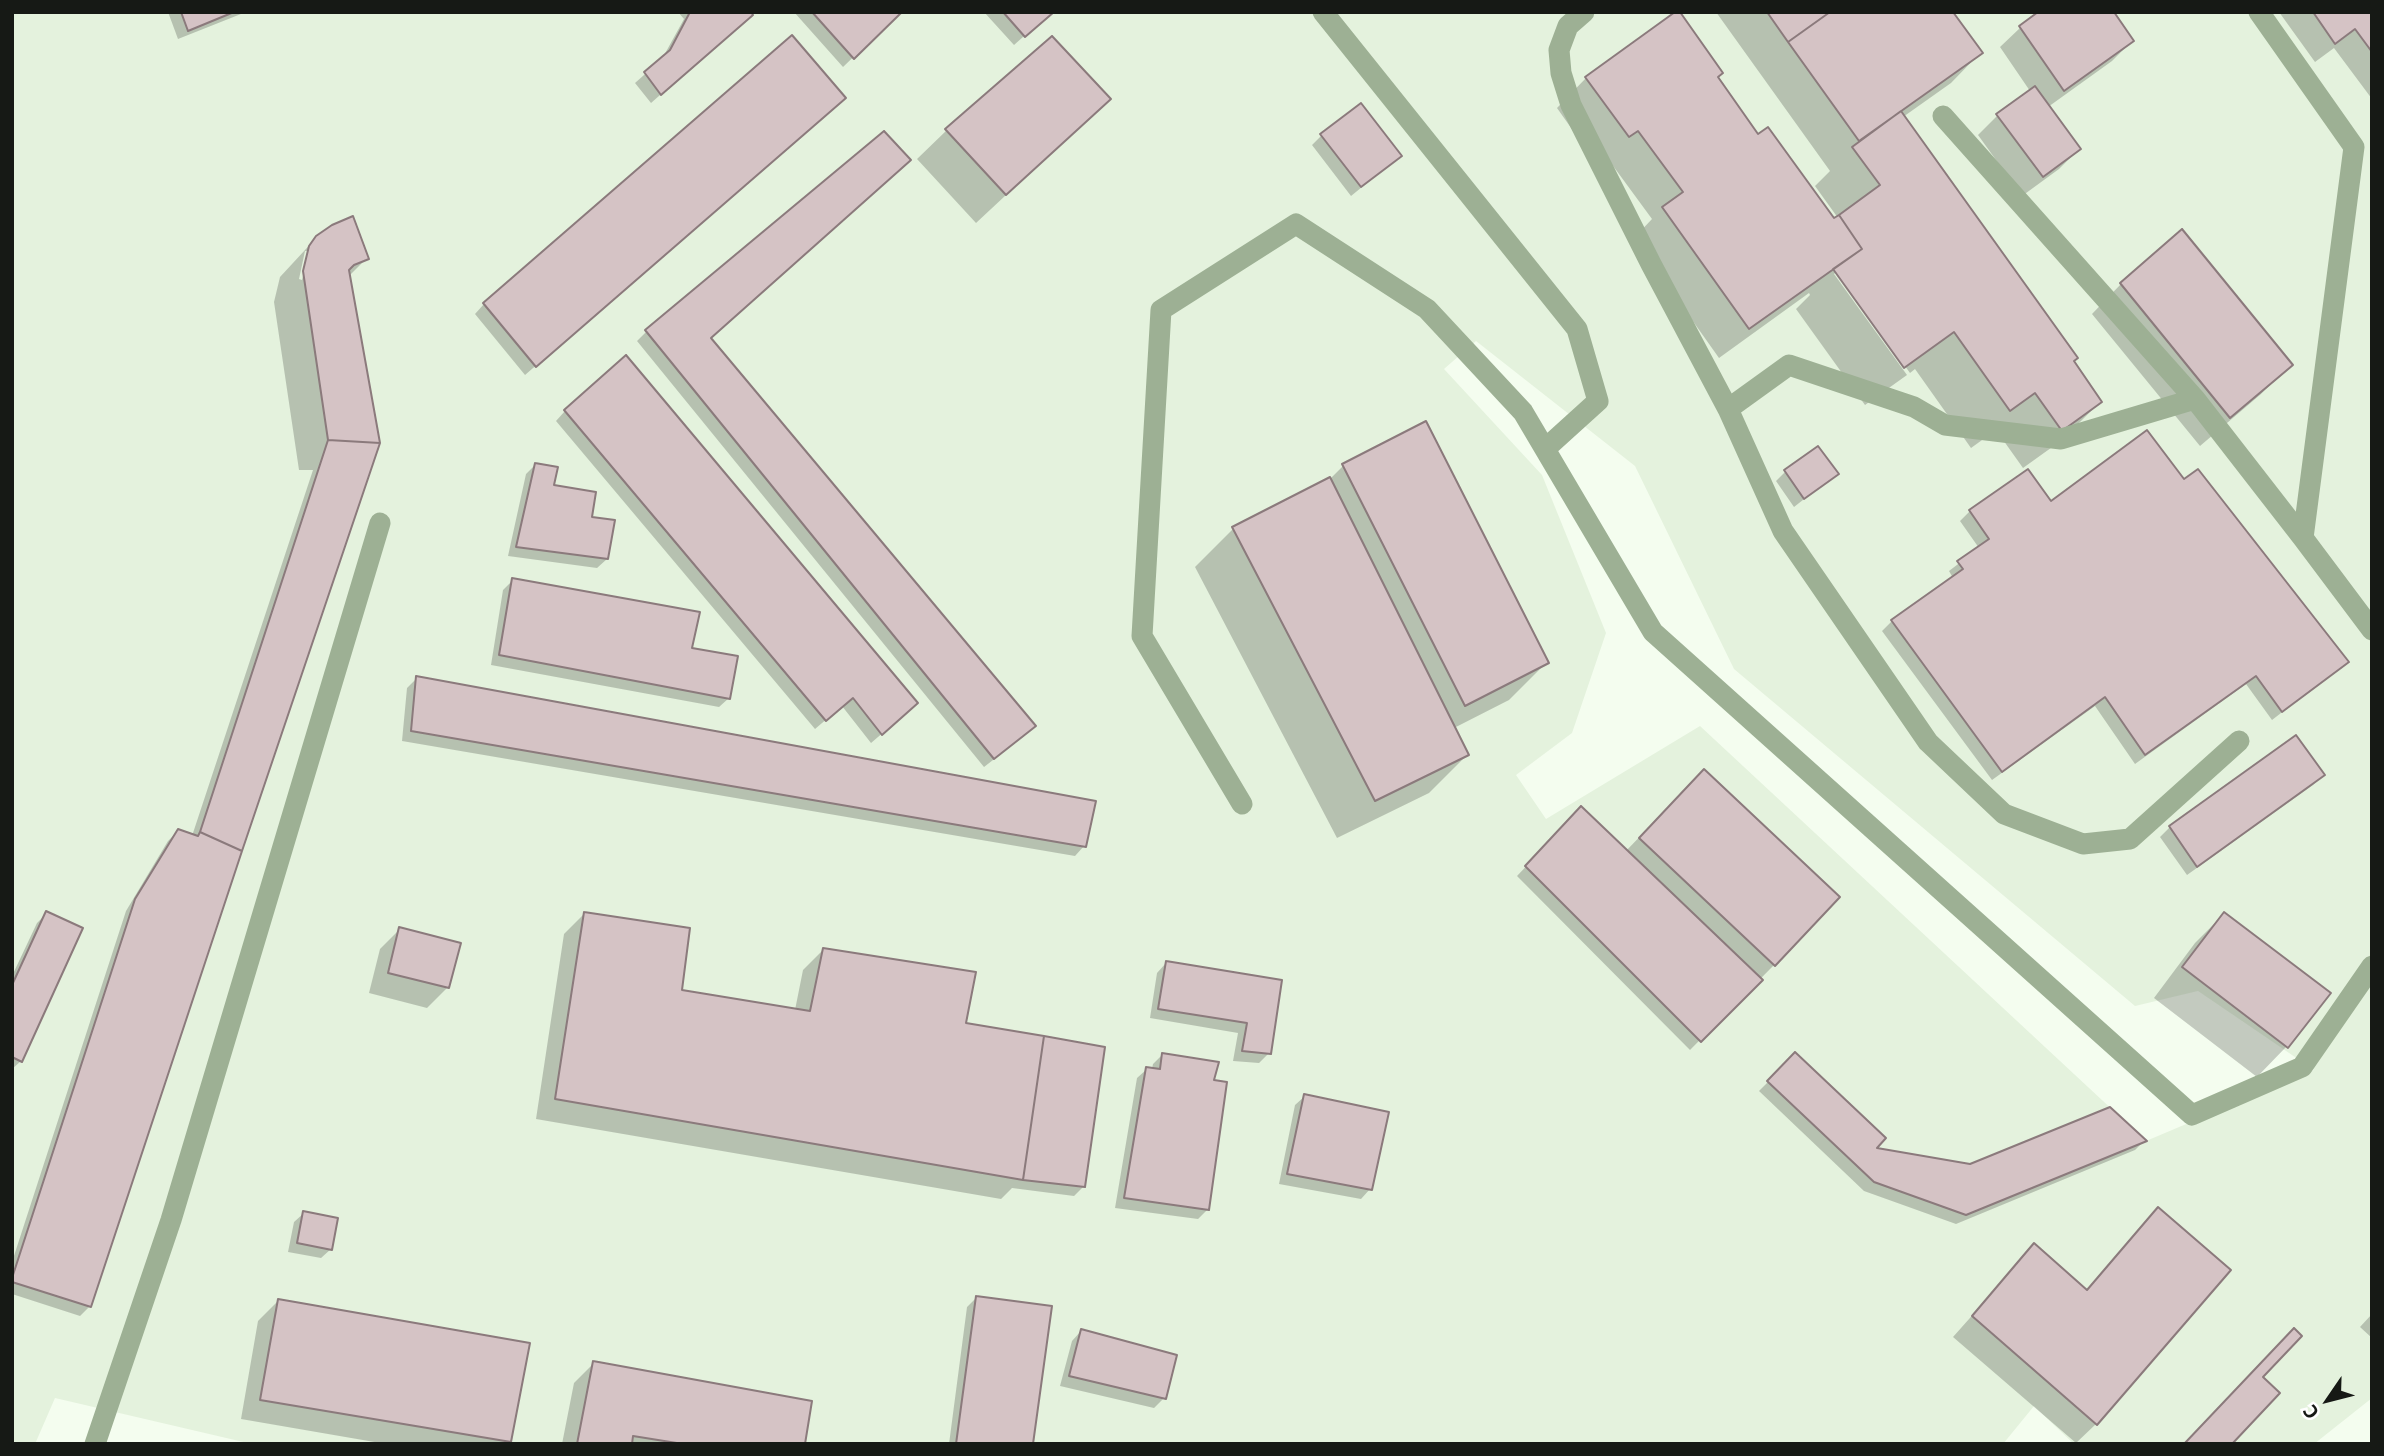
<!DOCTYPE html>
<html>
<head>
<meta charset="utf-8">
<style>
  body { margin:0 }
  #map { position:relative; width:2384px; height:1456px; overflow:hidden; background:#f4fdef; font-family:"Open Sans",sans-serif }
  canvas { display:block }
  .frame { position:absolute; inset:0; border:14px solid #161915; pointer-events:none }
  .north { position:absolute; left:2293px; top:1365px; width:70px; height:70px; -webkit-text-stroke:5px #fff; paint-order:stroke; rotate:235deg; font-size:19px; font-weight:700; line-height:28px; text-align:center; color:#161915 }
  .north::after { content:''; display:block; margin:auto; width:24px; height:32px; background:#161915; clip-path:polygon(50% 0,100% 100%,50% 72%,0 100%) }
</style>
</head>
<body>
<div id="map">
<canvas width="2384" height="1456"></canvas>
<div class="frame"></div>
<div class="north">С</div>
</div>
<script>
const ctx = document.querySelector('canvas').getContext('2d');
ctx.lineJoin = 'round';
function fillPath(path, color) {
  ctx.fillStyle = color;
  ctx.fill(path, 'evenodd');
}
function poly(rows) {
  const path = new Path2D();
  for (const r of rows) {
    path.moveTo(r[0], r[1]);
    for (let i = 2; i < r.length; i += 2) path.lineTo(r[i], r[i + 1]);
  }
  return path;
}
function trace(path, color, width, dash) {
  ctx.strokeStyle = color;
  ctx.lineWidth = width;
  ctx.lineCap = dash ? 'butt' : 'round';
  ctx.setLineDash(dash || []);
  ctx.stroke(path);
}
fillPath(poly([
  [12,12,2372,12,2372,1398,2314,1444,2074,1444,2034,1406,2003,1444,252,1444,55,1398,35,1444,12,1444],
  [1476,341,1635,466,1734,669,2135,1006,2198,991,2314,1070,2146,1141,1700,726,1546,819,1516,775,1572,733,1606,633,1542,475,1444,369]
]), '#e4f2dd');
fillPath(poly([
  [168,12,246,12,178,39],
  [678,12,749,12,741,24,651,103,635,83,662,59,684,19],
  [794,12,900,12,843,67],
  [984,12,1051,12,1014,45],
  [1716,12,1951,12,1980,53,1951,83,1903,117,2100,402,2062,440,2023,468,1996,430,1971,448,1915,369,1910,373,1837,271,1834,274,1907,375,1865,405,1796,309,1810,295,1809,293,1719,358,1634,238,1652,219,1608,159,1598,166,1557,108,1586,78,1716,78,1758,136,1834,221,1838,218,1815,186,1830,171],
  [2279,12,2372,12,2372,99,2334,48,2315,62],
  [2020,28,2132,41,2112,61,2048,107,2079,149,2059,169,2022,196,1978,135,1997,116,2030,91,2000,47],
  [1109,99,976,223,917,159,947,130],
  [834,107,525,375,475,314,484,304],
  [1322,135,1400,156,1351,196,1312,145],
  [317,237,367,258,348,277,378,443,90,1306,80,1316,12,1294,12,1262,126,911,168,841,178,831,192,836,313,470,299,470,274,302,280,277],
  [305,251,309,251,302,280,299,279],
  [2121,284,2290,364,2261,394,2200,446,2092,314],
  [647,331,709,338,1034,726,1024,736,984,767,637,341],
  [565,411,906,713,871,743,842,706,815,729,556,421],
  [535,465,552,487,590,518,607,559,597,568,508,556,526,474],
  [1343,466,1547,662,1509,700,1454,728,1467,755,1429,793,1337,838,1195,567,1233,529,1329,480],
  [2028,471,2050,503,2184,481,2347,662,2272,720,2246,684,2135,764,2095,706,1992,780,1882,631,1892,621,1953,578,1949,571,1979,548,1960,521,1970,511],
  [1785,472,1836,474,1794,507,1776,481],
  [513,580,690,649,729,698,719,707,491,665,503,590],
  [417,678,1084,846,1075,856,402,741,407,688],
  [2295,738,2322,775,2313,785,2187,875,2160,837,2170,827],
  [1674,801,1774,965,1690,1050,1517,876,1572,818,1626,851],
  [46,914,21,1061,12,1069,12,976,37,923],
  [584,914,680,991,795,1010,803,970,823,950,964,1025,1084,1186,1074,1196,1012,1188,1001,1199,536,1119,564,934],
  [2224,914,2328,994,2286,1047,2257,1077,2154,998,2195,943],
  [400,929,447,988,427,1008,369,993,380,949],
  [1166,963,1280,981,1269,1053,1259,1063,1233,1061,1238,1033,1150,1018,1157,973],
  [1163,1054,1212,1081,1208,1209,1198,1219,1115,1208,1137,1078,1147,1069,1152,1069,1153,1064],
  [1795,1055,1874,1150,1970,1166,2144,1141,2135,1150,1956,1224,1864,1191,1759,1091],
  [1305,1096,1370,1189,1361,1199,1279,1184,1295,1105],
  [2159,1209,2096,1424,2076,1443,1953,1337,2034,1246,2086,1291],
  [304,1213,331,1249,321,1258,288,1252,294,1222],
  [976,1298,1031,1444,949,1444,967,1307],
  [278,1301,509,1441,507,1444,386,1444,241,1419,258,1321],
  [2372,1314,2372,1338,2360,1327],
  [1081,1331,1164,1398,1154,1408,1060,1386,1072,1341],
  [594,1363,803,1444,562,1444,574,1383]
]), '#0003');
const building = poly([
  [181,12,234,12,188,31,181,12],
  [690,12,751,12,753,15,661,95,644,72,670,50,690,12],
  [812,12,902,12,854,59,812,12],
  [1003,12,1054,12,1025,37,1003,12],
  [1675,12,1680,12,1723,73,1718,77,1758,134,1768,127,1834,218,1839,215,1862,249,1749,329,1662,207,1683,192,1638,131,1629,137,1585,77,1675,12],
  [1767,12,1830,12,1788,42,1767,12],
  [1830,12,1953,12,1983,53,1859,141,1788,42,1830,12],
  [2038,12,2114,12,2134,41,2064,91,2019,26,2038,12],
  [2313,12,2372,12,2372,52,2355,29,2335,44,2313,12],
  [792,35,846,98,536,367,483,303,792,35],
  [1052,36,1111,99,1006,195,945,129,1052,36],
  [2035,86,2081,149,2043,177,1996,114,2035,86],
  [1361,103,1402,156,1361,187,1320,134,1361,103],
  [1901,111,2078,358,2074,361,2102,402,2062,431,2035,393,2010,411,1954,332,1904,368,1833,269,1862,249,1839,215,1880,185,1852,147,1901,111],
  [884,131,911,160,711,338,1036,726,994,759,645,330,884,131],
  [353,216,369,259,354,265,349,270,380,443,328,440,303,271,309,246,316,236,332,225,353,216],
  [2182,229,2293,365,2230,418,2120,283,2182,229],
  [626,355,918,703,882,735,853,698,826,721,564,410,626,355],
  [1426,421,1549,663,1465,706,1342,464,1426,421],
  [2147,430,2184,479,2198,469,2349,662,2282,712,2256,676,2145,755,2105,697,2002,772,1891,620,1963,569,1957,561,1989,539,1969,510,2028,469,2051,501,2147,430],
  [328,440,380,443,242,851,200,832,328,440],
  [1818,446,1839,474,1804,499,1784,470,1818,446],
  [535,463,558,467,554,485,596,492,592,517,615,520,608,559,516,547,535,463],
  [1330,477,1469,755,1375,801,1232,527,1330,477],
  [512,578,700,612,692,648,738,656,730,699,499,655,512,578],
  [416,676,1096,801,1086,847,411,731,416,676],
  [2296,735,2325,775,2197,867,2169,826,2296,735],
  [1704,769,1840,897,1775,966,1639,838,1704,769],
  [1581,806,1763,980,1701,1042,1525,866,1581,806],
  [178,829,198,836,200,832,242,851,91,1307,12,1282,12,1278,135,899,178,829],
  [46,911,83,928,22,1062,12,1057,12,985,46,911],
  [584,912,690,928,682,990,810,1011,823,948,976,972,966,1023,1044,1036,1023,1180,555,1099,584,912],
  [2224,912,2331,993,2288,1048,2182,967,2224,912],
  [399,927,461,943,449,988,388,973,399,927],
  [1166,961,1282,980,1271,1054,1242,1051,1247,1023,1158,1009,1166,961],
  [1044,1036,1105,1047,1085,1187,1023,1180,1044,1036],
  [1795,1052,1886,1138,1877,1148,1970,1164,2110,1107,2147,1141,1966,1215,1874,1182,1767,1081,1795,1052],
  [1162,1053,1219,1062,1214,1080,1227,1082,1209,1210,1124,1198,1146,1067,1160,1069,1162,1053],
  [1304,1094,1389,1112,1372,1190,1287,1174,1304,1094],
  [2158,1207,2231,1270,2097,1425,1972,1316,2034,1243,2087,1290,2158,1207],
  [303,1211,338,1218,332,1250,297,1243,303,1211],
  [976,1296,1052,1306,1033,1444,956,1444,976,1296],
  [278,1299,530,1343,511,1442,260,1400,278,1299],
  [2294,1328,2302,1336,2263,1377,2280,1393,2232,1444,2184,1444,2294,1328],
  [1081,1329,1177,1355,1166,1399,1069,1376,1081,1329],
  [593,1361,812,1401,805,1444,683,1444,633,1436,632,1444,577,1444,593,1361]
]);
fillPath(building, '#d5c3c5');
trace(building, '#8b7a7c', 2);
trace(poly([
  [1323,12,1577,329,1598,401,1545,449],
  [1584,12,1568,26,1559,50,1561,73,1571,105,1651,264,1728,409,1789,365,1914,407,1945,425,2061,439,2195,399],
  [2259,12,2354,147,2303,538],
  [1943,116,2195,399,2303,538,2372,630],
  [1728,409,1783,531,1928,742,2004,814,2083,844,2130,839,2239,741],
  [1242,804,1142,636,1161,310,1296,224,1427,309,1523,412,1653,632,2192,1115,2302,1067,2372,966],
  [95,1444,171,1220,380,523]
]), '#9db094', 21);
</script>
</body>
</html>
